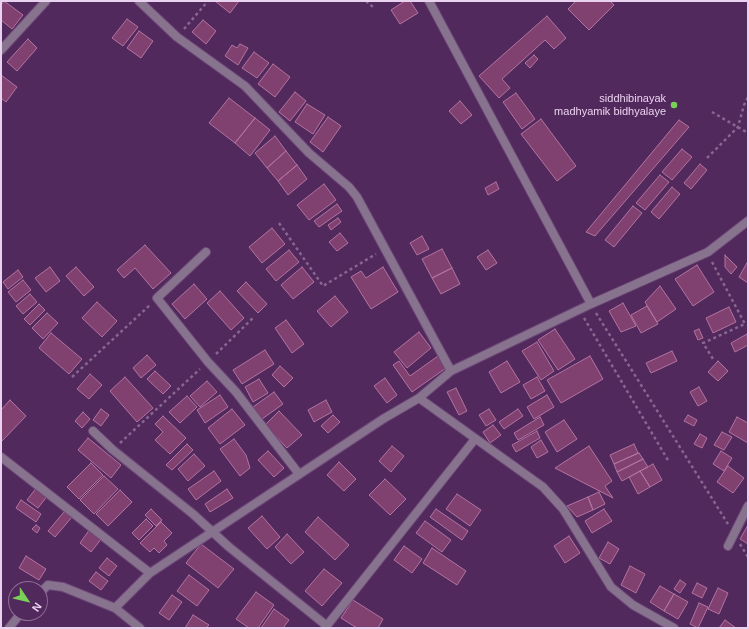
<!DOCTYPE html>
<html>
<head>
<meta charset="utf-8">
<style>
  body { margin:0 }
  #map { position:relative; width:749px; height:629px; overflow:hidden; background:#51295c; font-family:Arial,sans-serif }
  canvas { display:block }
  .frame { position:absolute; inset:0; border:2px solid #e9d1f0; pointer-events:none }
  .north { position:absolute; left:8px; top:581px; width:40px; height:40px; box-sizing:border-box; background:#51295c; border:1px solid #8e6c97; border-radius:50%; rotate:125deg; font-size:11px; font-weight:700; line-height:16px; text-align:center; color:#e9d1f0 }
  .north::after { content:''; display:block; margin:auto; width:14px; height:18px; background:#79d158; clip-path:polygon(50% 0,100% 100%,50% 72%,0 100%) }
</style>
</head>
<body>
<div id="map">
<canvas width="749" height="629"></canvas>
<div class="frame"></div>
<div class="north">N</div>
</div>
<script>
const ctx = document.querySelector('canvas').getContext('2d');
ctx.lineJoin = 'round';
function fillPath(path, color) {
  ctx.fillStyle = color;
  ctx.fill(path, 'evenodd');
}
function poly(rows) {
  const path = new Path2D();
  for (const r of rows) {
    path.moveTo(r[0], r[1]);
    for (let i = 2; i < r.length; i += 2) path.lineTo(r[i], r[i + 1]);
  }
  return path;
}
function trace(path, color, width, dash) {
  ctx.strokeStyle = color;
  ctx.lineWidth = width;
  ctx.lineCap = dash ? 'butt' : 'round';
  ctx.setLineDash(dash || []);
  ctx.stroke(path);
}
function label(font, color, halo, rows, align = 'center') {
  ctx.font = font + ' Arial,sans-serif';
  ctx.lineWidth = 4;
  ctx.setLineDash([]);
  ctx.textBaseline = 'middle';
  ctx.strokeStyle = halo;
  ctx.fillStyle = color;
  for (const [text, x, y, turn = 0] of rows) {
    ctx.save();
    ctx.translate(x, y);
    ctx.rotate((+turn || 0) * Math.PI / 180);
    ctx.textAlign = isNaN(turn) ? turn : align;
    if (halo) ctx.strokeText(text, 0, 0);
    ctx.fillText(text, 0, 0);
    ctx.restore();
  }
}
const building = poly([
  [4,1,23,15,12,29,1,20,1,5,4,1],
  [215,1,239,1,230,13,215,1],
  [405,1,410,1,418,13,400,24,391,10,405,1],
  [576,1,610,1,614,5,589,30,568,9,576,1],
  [547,16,566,38,554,49,545,40,502,79,510,88,499,98,479,76,547,16],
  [127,19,138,27,123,46,112,38,127,19],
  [203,20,216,31,206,44,192,32,203,20],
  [139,31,153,41,141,58,127,48,139,31],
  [28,39,37,48,17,71,7,62,28,39],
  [240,44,248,48,238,65,225,56,232,45,237,48,240,44],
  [254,52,269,63,257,78,242,68,254,52],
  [534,55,538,59,530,68,525,63,534,55],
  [273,64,290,77,275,97,258,84,273,64],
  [1,75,17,87,6,102,1,98,1,75],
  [295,92,306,101,290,121,279,112,295,92],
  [516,93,535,119,522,129,503,102,516,93],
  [229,98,255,118,235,143,209,123,229,98],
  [460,101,472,115,461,124,449,111,460,101],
  [307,104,325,115,313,134,295,122,307,104],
  [328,117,341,126,323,152,310,142,328,117],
  [255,118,270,130,250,156,235,143,255,118],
  [541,119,576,166,557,181,521,134,541,119],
  [679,120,689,127,595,236,586,232,679,120],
  [275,136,286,151,267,168,255,153,275,136],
  [682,149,692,157,672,180,662,172,682,149],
  [286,151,297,165,278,181,267,168,286,151],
  [700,164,707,170,691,189,684,183,700,164],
  [297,165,307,179,288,195,278,181,297,165],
  [660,175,669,182,645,210,636,203,660,175],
  [496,182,499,189,488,195,485,188,496,182],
  [324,184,336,200,309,220,297,205,324,184],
  [672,187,680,194,659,219,651,212,672,187],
  [337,204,342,211,319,227,314,221,337,204],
  [633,206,642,213,614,247,605,240,633,206],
  [338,218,341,222,331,230,328,225,338,218],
  [272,228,285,244,262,263,249,247,272,228],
  [340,233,348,243,337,251,329,242,340,233],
  [422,236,429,249,417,255,410,243,422,236],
  [145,245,171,273,153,289,135,268,124,278,117,270,145,245],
  [442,249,452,268,432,278,422,259,442,249],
  [289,250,299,262,276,281,266,269,289,250],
  [488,250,497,263,486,270,477,257,488,250],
  [725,255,737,267,731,274,725,267,725,255],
  [748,261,748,283,739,277,748,261],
  [697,265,714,292,693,306,675,279,697,265],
  [50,267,60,281,46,292,35,278,50,267],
  [76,267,94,287,84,296,66,276,76,267],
  [302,267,314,282,293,299,281,285,302,267],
  [383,267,398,292,371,309,351,277,361,271,366,278,383,267],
  [452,268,460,284,441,294,432,278,452,268],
  [18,270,23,277,8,289,3,282,18,270],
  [23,280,31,290,16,302,8,292,23,280],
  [246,282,267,304,258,313,237,291,246,282],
  [194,284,207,299,185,319,172,304,194,284],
  [660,286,676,309,657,322,645,302,660,286],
  [220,291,244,318,231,330,207,303,220,291],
  [30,294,37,302,23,314,16,306,30,294],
  [335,296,348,312,331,327,317,311,335,296],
  [97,302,117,321,102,337,82,318,97,302],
  [623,303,636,326,621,332,609,311,623,303],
  [39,304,45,310,30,325,24,319,39,304],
  [647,306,658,324,641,333,631,315,647,306],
  [729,307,736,322,713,333,706,318,729,307],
  [47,313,58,323,43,339,32,328,47,313],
  [286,320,304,344,292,353,275,328,286,320],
  [555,329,575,359,558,370,538,340,555,329],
  [699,329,703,338,698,340,694,331,699,329],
  [419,332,431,348,407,368,394,352,419,332],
  [51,333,82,359,69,374,39,348,51,333],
  [747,334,748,345,735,352,731,343,747,334],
  [537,342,554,371,541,380,522,351,537,342],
  [265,350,274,364,242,384,233,370,265,350],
  [672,351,677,361,651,373,646,363,672,351],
  [147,355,156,365,141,378,133,368,147,355],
  [438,356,446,368,412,392,393,365,399,361,410,376,438,356],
  [590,356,603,379,561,403,547,380,590,356],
  [507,361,520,382,501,393,489,372,507,361],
  [718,361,728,371,718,381,708,372,718,361],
  [280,366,293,378,284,387,272,375,280,366],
  [155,371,171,386,163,394,147,379,155,371],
  [90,374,102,385,89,399,77,389,90,374],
  [125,377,153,408,137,422,110,391,125,377],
  [537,377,545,391,531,399,523,385,537,377],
  [385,378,397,395,387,403,374,386,385,378],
  [259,379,268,393,253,402,245,387,259,379],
  [207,381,217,392,200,407,190,396,207,381],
  [699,387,707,401,698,406,690,392,699,387],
  [456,388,467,411,459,415,447,392,456,388],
  [274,392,283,404,262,419,253,407,274,392],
  [220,395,228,407,205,423,197,410,220,395],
  [547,395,554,407,534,419,527,407,547,395],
  [187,396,197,407,180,423,169,412,187,396],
  [10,400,26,416,1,442,1,410,10,400],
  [326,400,332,412,314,422,308,410,326,400],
  [101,409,109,415,101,426,93,420,101,409],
  [232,409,245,425,220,444,208,428,232,409],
  [489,409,496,420,486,426,479,415,489,409],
  [518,409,523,416,504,429,499,422,518,409],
  [279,411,302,435,287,448,265,425,279,411],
  [83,412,90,419,82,428,75,421,83,412],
  [333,415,340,422,328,433,321,426,333,415],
  [688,415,697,420,694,426,684,421,688,415],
  [163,416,186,438,170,454,155,440,163,432,155,424,163,416],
  [540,417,544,425,518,440,514,433,540,417],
  [737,417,748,423,748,443,729,432,737,417],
  [564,420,577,439,557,452,545,432,564,420],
  [493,425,501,435,490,443,483,432,493,425],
  [537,431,540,438,516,452,512,445,537,431],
  [722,432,732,437,724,450,714,445,722,432],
  [700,434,707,438,702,448,694,444,700,434],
  [88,438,121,465,111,478,78,450,88,438],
  [234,439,246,455,250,468,240,476,220,449,234,439],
  [541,440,548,452,537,458,531,447,541,440],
  [187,444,193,450,172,470,166,465,187,444],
  [634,444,638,453,614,464,610,455,634,444],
  [392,446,404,456,391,472,379,461,392,446],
  [589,446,612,481,605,486,613,498,555,468,589,446],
  [268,451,284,468,274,477,258,460,268,451],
  [721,451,732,458,724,471,713,464,721,451],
  [639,453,643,459,617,472,614,464,639,453],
  [194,454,205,466,188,481,178,469,194,454],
  [643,459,648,467,622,481,617,472,643,459],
  [339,462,356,479,344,491,327,475,339,462],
  [91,463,103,475,79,499,67,487,91,463],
  [653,464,662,480,650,487,640,471,653,464],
  [728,466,744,478,733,493,717,482,728,466],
  [214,471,221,481,196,500,188,489,214,471],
  [640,471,650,487,638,494,629,477,640,471],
  [104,476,118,489,94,514,80,500,104,476],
  [385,479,406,499,390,515,369,495,385,479],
  [37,487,48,495,38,508,27,500,37,487],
  [227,489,233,498,210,512,205,504,227,489],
  [120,490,132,502,108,526,96,514,120,490],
  [599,492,605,504,593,510,588,497,599,492],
  [457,494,481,510,470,526,446,509,457,494],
  [588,497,593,510,577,517,567,506,588,497],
  [21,500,41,514,36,522,16,508,21,500],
  [151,509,162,520,156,526,145,515,151,509],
  [436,509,468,531,462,540,430,517,436,509],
  [604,509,612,521,592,533,585,521,604,509],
  [64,512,72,517,55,537,48,531,64,512],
  [262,516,280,537,267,549,248,528,262,516],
  [318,517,349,545,335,560,305,532,318,517],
  [146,519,153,526,139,540,132,533,146,519],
  [425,521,451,540,442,552,416,533,425,521],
  [161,522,172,533,164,541,167,545,159,553,154,548,150,552,140,543,161,522],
  [36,525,40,528,37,533,32,529,36,525],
  [748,525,748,544,740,539,748,525],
  [90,529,102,538,91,552,80,543,90,529],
  [287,534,304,552,291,564,275,547,287,534],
  [569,536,580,553,565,563,554,546,569,536],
  [608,542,619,549,610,564,599,558,608,542],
  [201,544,234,569,218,588,186,563,201,544],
  [404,546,422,559,412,573,394,560,404,546],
  [432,548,466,571,457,585,423,563,432,548],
  [26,556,46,569,39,580,19,568,26,556],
  [107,558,117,566,109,576,99,568,107,558],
  [630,566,645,574,636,593,621,585,630,566],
  [324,569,342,583,322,606,305,591,324,569],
  [96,572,108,581,101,590,89,581,96,572],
  [189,575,209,590,197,606,177,591,189,575],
  [680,580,686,584,680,593,674,589,680,580],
  [697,583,707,588,702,598,692,593,697,583],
  [660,586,674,594,664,611,650,602,660,586],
  [718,588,728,593,719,614,708,609,718,588],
  [256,592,274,605,258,628,249,628,236,619,256,592],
  [674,594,688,602,678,619,664,611,674,594],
  [172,595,182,602,169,620,159,613,172,595],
  [353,600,383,619,378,628,357,628,341,618,353,600],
  [699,603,708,607,698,628,690,624,699,603],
  [274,609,289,620,283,628,261,628,274,609],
  [193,615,209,625,206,628,185,628,193,615],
  [725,620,736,628,719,628,725,620]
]);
fillPath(building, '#804170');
trace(building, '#b274a0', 1);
const minor = poly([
  [139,1,177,37,245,86,309,153,349,187,357,197,451,371],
  [429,1,591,304],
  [1,50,46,1],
  [206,252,157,298,208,362,236,392,299,474],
  [419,398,543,487,563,509,611,587,633,605,674,628],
  [93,431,113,450,193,514,229,547,327,626],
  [1,457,150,573],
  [728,546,748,506],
  [40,593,48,585,63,587,115,608,140,628],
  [115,608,150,573,383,419,419,398,451,371,591,304,708,252,748,221],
  [9,628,21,613],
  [325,628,475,439]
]);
trace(minor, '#6c4777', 10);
trace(poly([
  [366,1,373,7],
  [184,29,208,1],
  [712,112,748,133],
  [707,158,738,127,744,105,748,97],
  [279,223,323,286,376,254],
  [712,262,745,324,703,343,713,359],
  [596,313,728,524],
  [584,318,669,462],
  [216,354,254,317],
  [72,377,150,305],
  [120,443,200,369],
  [740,544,748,557]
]), '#886691', 2.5, [3, 3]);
trace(minor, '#88738e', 8);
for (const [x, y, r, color] of [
  [674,105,4,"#79d158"]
]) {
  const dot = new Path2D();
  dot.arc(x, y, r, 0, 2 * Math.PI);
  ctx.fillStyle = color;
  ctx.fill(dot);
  trace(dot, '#51295c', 1.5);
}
label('11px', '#e9d1f0', '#51295c', [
  ["siddhibinayak",666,99],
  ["madhyamik bidhyalaye",666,112]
], 'right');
</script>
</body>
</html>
